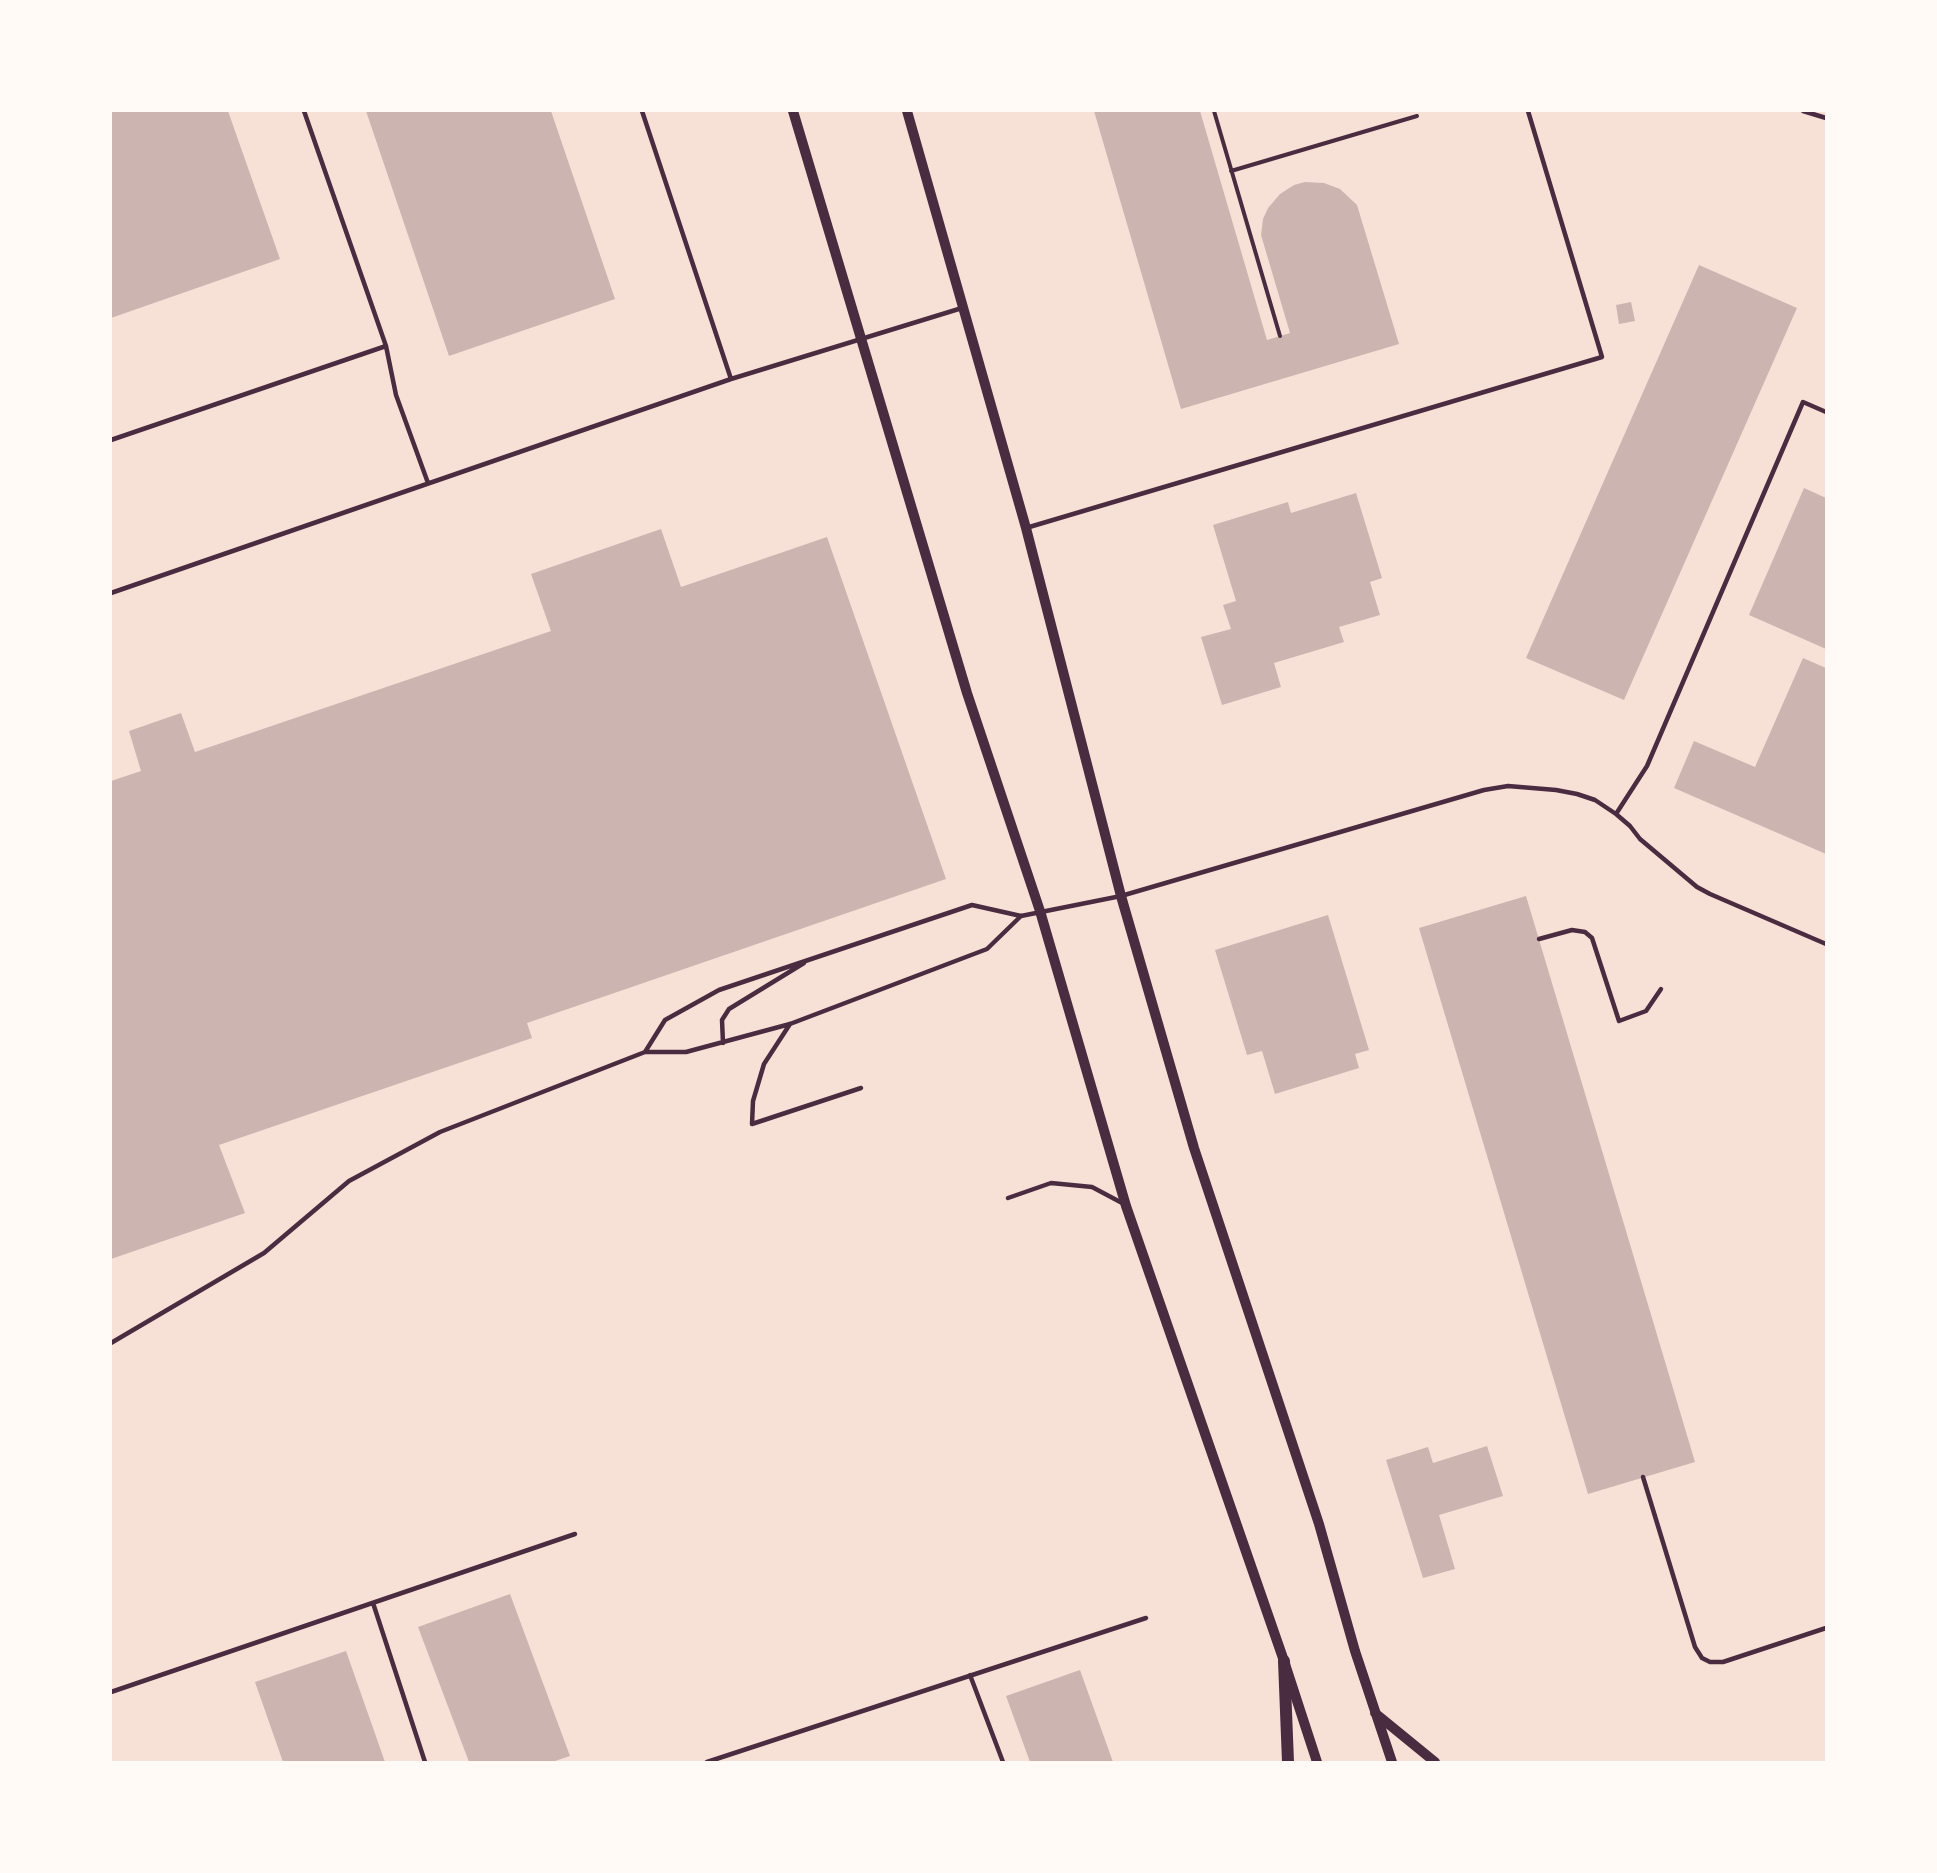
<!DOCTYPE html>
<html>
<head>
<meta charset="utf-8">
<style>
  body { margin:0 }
  #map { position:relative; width:1937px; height:1873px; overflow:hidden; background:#f7e1d7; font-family:"Times New Roman",serif }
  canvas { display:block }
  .frame { position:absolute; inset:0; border:112px solid #fffaf5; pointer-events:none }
</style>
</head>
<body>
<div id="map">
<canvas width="1937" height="1873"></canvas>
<div class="frame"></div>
</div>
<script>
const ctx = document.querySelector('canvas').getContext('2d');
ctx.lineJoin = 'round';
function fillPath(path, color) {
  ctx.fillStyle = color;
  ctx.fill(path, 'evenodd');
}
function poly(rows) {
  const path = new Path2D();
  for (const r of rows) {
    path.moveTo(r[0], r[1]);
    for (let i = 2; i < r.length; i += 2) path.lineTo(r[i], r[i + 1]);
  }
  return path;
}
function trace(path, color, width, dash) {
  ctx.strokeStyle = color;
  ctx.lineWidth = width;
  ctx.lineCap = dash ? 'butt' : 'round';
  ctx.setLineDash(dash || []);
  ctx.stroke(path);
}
fillPath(poly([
  [111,111,228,111,280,259,111,318],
  [366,111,551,111,615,299,449,356],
  [1094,111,1200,111,1267,340,1290,333,1261,235,1263,219,1268,208,1280,194,1294,185,1305,182,1324,183,1340,189,1357,205,1399,344,1181,409],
  [1699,265,1797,308,1624,700,1526,658],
  [1631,302,1635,321,1619,324,1616,305],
  [1804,488,1826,498,1826,649,1749,615],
  [1356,493,1382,578,1370,582,1380,615,1339,627,1344,642,1274,663,1281,687,1222,705,1201,637,1231,629,1223,605,1236,601,1213,525,1288,502,1291,513],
  [661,529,681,587,827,537,946,879,527,1023,532,1038,219,1145,245,1213,111,1259,111,781,141,771,129,731,181,713,195,752,551,631,531,574],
  [1803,658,1826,668,1826,854,1674,788,1694,741,1755,767],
  [1526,896,1695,1462,1588,1494,1419,928],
  [1328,915,1369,1050,1355,1054,1359,1068,1275,1094,1262,1051,1247,1055,1215,950],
  [1487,1446,1503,1496,1439,1515,1455,1569,1423,1578,1386,1460,1428,1447,1433,1463],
  [510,1594,570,1756,552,1762,469,1762,418,1627],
  [346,1651,385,1762,283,1762,255,1682],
  [1080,1670,1113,1762,1030,1762,1006,1696]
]), '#ccb4b1');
trace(poly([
  [1214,111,1280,336],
  [1231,171,1417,116]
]), '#4a2c40', 4);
trace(poly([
  [642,111,731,379],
  [1803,111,1826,118],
  [386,346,396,395,428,483],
  [111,440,386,346,304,111],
  [1026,528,1602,357,1528,111],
  [111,593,731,379,962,308],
  [1616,814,1647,766,1803,402,1826,412],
  [1539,939,1572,930,1585,932,1592,938,1619,1021,1646,1011,1661,989],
  [790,1024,764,1064,753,1101,752,1124,861,1088],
  [723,1043,722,1020,729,1009,804,963],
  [645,1052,665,1020,719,990,972,905,1021,916,1121,896,1484,790,1508,786,1556,790,1577,794,1595,800,1616,814,1630,826,1640,839,1697,887,1710,894,1826,944],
  [1008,1198,1051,1183,1092,1187,1124,1204],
  [111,1343,264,1253,349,1181,440,1132,645,1052,686,1052,790,1024,987,949,1021,916],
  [1643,1477,1695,1647,1702,1658,1710,1662,1723,1662,1826,1628],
  [373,1603,425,1762],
  [970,1675,1003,1762],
  [111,1692,575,1534],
  [707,1762,1146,1618]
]), '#4a2c40', 4.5);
trace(poly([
  [793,111,967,693,1040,911,1126,1206,1284,1661,1317,1762],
  [907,111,1026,528,1121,896,1194,1148,1319,1524,1355,1651,1392,1762],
  [1375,1713,1435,1762]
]), '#4a2c40', 10);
trace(poly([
  [1284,1661,1288,1762]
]), '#4a2c40', 12);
</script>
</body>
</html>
